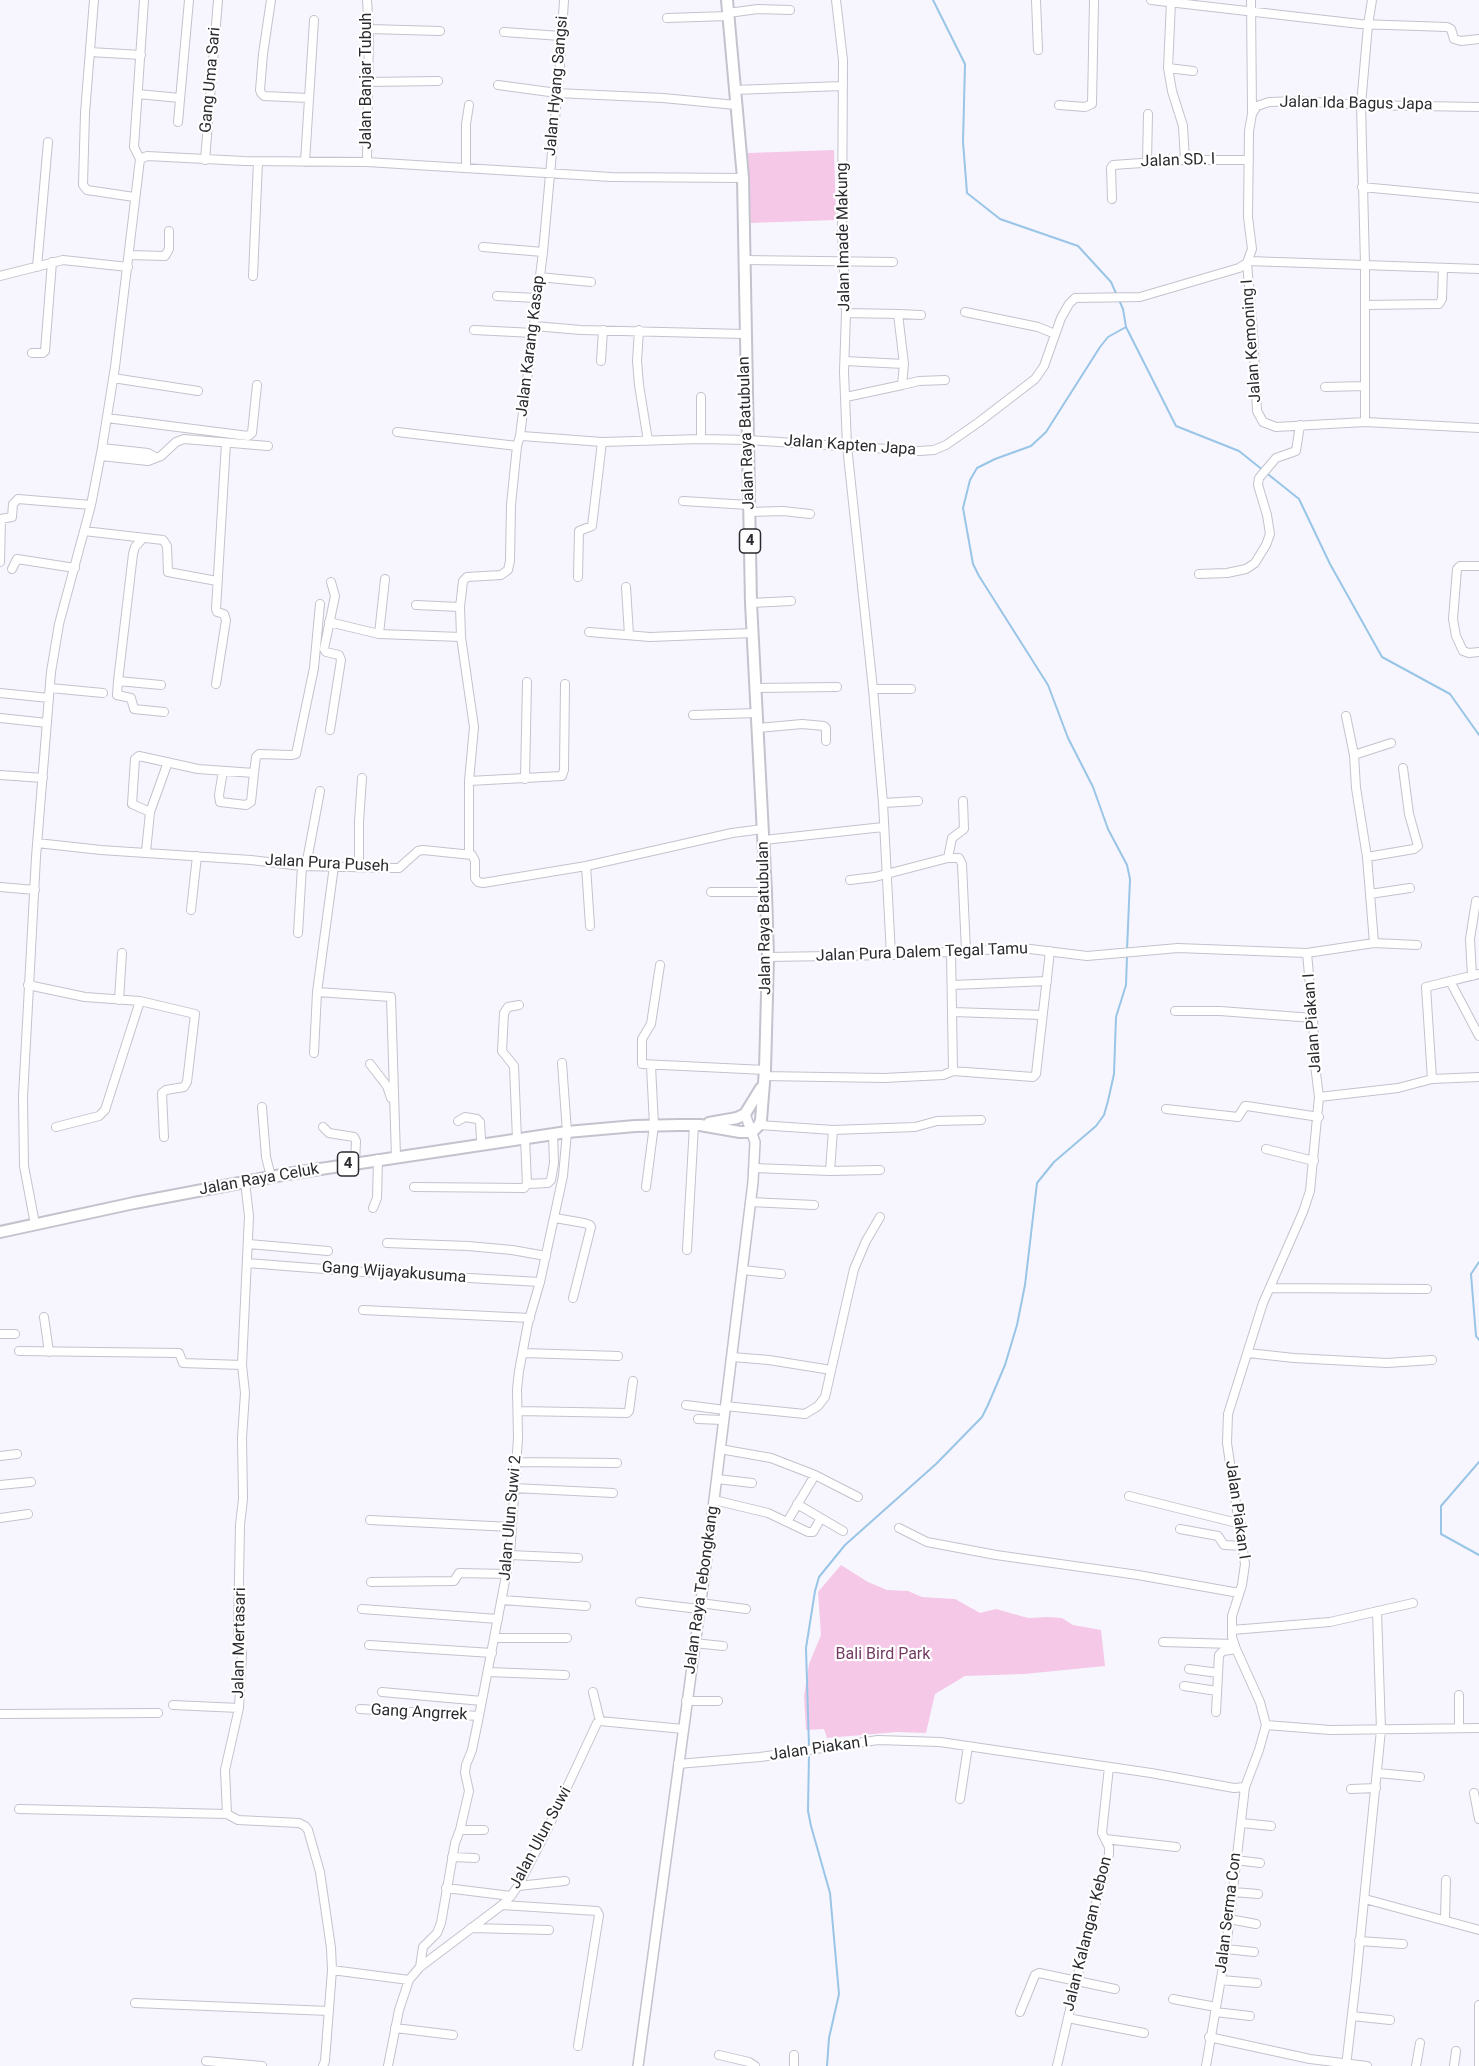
<!DOCTYPE html>
<html>
<head>
<meta charset="utf-8">
<style>
  body { margin:0 }
  canvas { display:block; background:#f7f6ff }
</style>
</head>
<body>
<canvas width="1479" height="2066"></canvas>
<script>
const ctx = document.querySelector('canvas').getContext('2d');
ctx.lineJoin = 'round';
function fillPath(path, color) {
  ctx.fillStyle = color;
  ctx.fill(path, 'evenodd');
}
function poly(rows) {
  const path = new Path2D();
  for (const r of rows) {
    path.moveTo(r[0], r[1]);
    for (let i = 2; i < r.length; i += 2) path.lineTo(r[i], r[i + 1]);
  }
  return path;
}
function trace(path, color, width, dash) {
  ctx.strokeStyle = color;
  ctx.lineWidth = width;
  ctx.lineCap = dash ? 'butt' : 'round';
  ctx.setLineDash(dash || []);
  ctx.stroke(path);
}
function label(font, color, halo, rows, align = 'center') {
  ctx.font = font + ' Roboto,sans-serif';
  ctx.lineWidth = 4.5;
  ctx.setLineDash([]);
  ctx.textBaseline = 'middle';
  ctx.strokeStyle = halo;
  ctx.fillStyle = color;
  for (const [text, x, y, turn = 0] of rows) {
    ctx.save();
    ctx.translate(x, y);
    ctx.rotate((+turn || 0) * Math.PI / 180);
    ctx.textAlign = isNaN(turn) ? turn : align;
    if (halo) ctx.strokeText(text, 0, 0);
    ctx.fillText(text, 0, 0);
    ctx.restore();
  }
}
fillPath(poly([
  [834,150,836,220,750,223,748,153],
  [841,1565,868,1582,887,1590,908,1591,922,1597,955,1599,980,1613,996,1609,1028,1618,1048,1617,1062,1618,1073,1625,1101,1630,1105,1666,1024,1674,965,1676,935,1694,926,1733,897,1732,827,1738,824,1729,806,1730,804,1696,809,1664,821,1635,818,1592]
]), '#f5c8e7');
trace(poly([
  [933,0,965,64,963,142,967,193,1000,219,1078,246,1111,282,1123,309,1126,327,1176,426,1239,451,1299,499,1330,564,1382,657,1450,694,1479,735],
  [1126,327,1108,337,1100,347,1046,432,1031,446,995,459,977,468,970,480,963,508,973,564,979,576,1048,685,1068,738,1093,787,1108,829,1127,865,1130,879,1127,950],
  [1479,1262,1471,1274,1476,1336,1479,1340],
  [1479,1462,1441,1506,1441,1534,1479,1555],
  [809,1747,806,1648,815,1591,819,1577,845,1545,936,1464,982,1417,988,1405,1005,1365,1017,1325,1025,1285,1037,1183,1054,1162,1096,1126,1104,1115,1108,1101,1114,1074,1116,1017,1126,985,1127,956],
  [809,1753,808,1811,811,1826,830,1893,839,1994,829,2038,827,2066]
]), '#99c5e6', 2);
const minor = poly([
  [94,0,85,113,83,185,87,190,134,197],
  [271,0,263,54,260,90,261,93,264,96,309,98],
  [564,0,560,64,543,252,520,436,522,436,602,442,701,439,748,440,919,451,934,450,946,445,979,422,1035,379,1044,366,1061,318,1069,304,1075,298,1140,297,1239,268,1247,263,1252,249,1248,217,1249,131,1252,114,1257,106,1269,102,1299,101,1361,105,1479,107],
  [836,0,843,60,842,233,846,313,844,372,847,446,873,689,883,803,891,955],
  [1036,0,1038,50],
  [1151,0,1360,24,1447,27,1451,29,1454,39,1461,41,1479,39],
  [1251,0,1252,112],
  [728,13,758,9,790,10],
  [667,18,728,16],
  [369,29,440,31],
  [504,32,561,36],
  [90,52,141,55],
  [1168,68,1171,2],
  [368,82,438,81],
  [498,85,557,93,663,98,736,105],
  [734,90,842,86],
  [138,94,180,98],
  [1059,105,1085,107,1092,104,1094,0],
  [178,122,189,0],
  [140,159,134,147,144,0],
  [205,160,218,0],
  [1185,160,1183,126,1172,91,1168,68,1193,71],
  [305,162,314,20],
  [367,162,369,29,367,0],
  [1147,162,1148,114],
  [466,168,466,124,469,105],
  [1362,187,1479,198],
  [1112,199,1111,168,1113,165,1185,160,1249,160],
  [483,247,543,252],
  [129,255,165,256,169,249,169,231],
  [744,260,893,262],
  [1248,261,1479,269],
  [1247,263,1253,333,1257,411,1263,422,1276,427,1365,422,1479,428],
  [37,267,48,142],
  [0,276,63,260,128,267],
  [253,276,258,162],
  [539,277,591,282],
  [497,296,536,298],
  [1365,305,1439,304,1442,299,1443,268],
  [965,312,1038,327,1055,334],
  [898,314,921,315],
  [534,326,581,330,744,334],
  [474,330,534,333],
  [639,330,637,361,639,385,648,441],
  [32,353,43,353,45,351,52,262],
  [601,361,603,330],
  [845,361,904,364],
  [113,378,198,391],
  [902,385,919,381,945,380],
  [1325,387,1365,386],
  [846,397,902,385,904,364,898,314,846,313],
  [107,418,248,436,252,433,257,385],
  [1365,422,1365,265,1361,105,1368,25,1372,0],
  [397,432,517,446],
  [701,439,701,397],
  [102,448,148,453,155,457],
  [101,456,148,461,161,456,176,442,184,439,268,446],
  [683,501,749,505],
  [749,512,783,511,810,514],
  [0,519,12,517,13,504,18,499,91,505],
  [84,531,163,540,167,546,168,572,217,581],
  [143,538,135,547,133,554,118,681,161,685],
  [0,562,1,519],
  [1479,566,1460,566,1457,569,1453,619,1456,636,1463,651,1469,653,1479,652],
  [12,569,17,559,75,568],
  [1199,574,1227,573,1246,569,1255,563,1266,545,1270,534,1267,515,1258,485,1259,478,1276,458,1296,451,1300,425],
  [578,577,579,531,592,526,602,442],
  [626,587,629,635],
  [751,603,791,601],
  [416,605,460,607],
  [329,622,379,634,461,637],
  [589,632,650,637,752,633],
  [379,634,385,579],
  [118,681,117,695,131,698,134,709,164,712],
  [216,684,226,620,224,614,217,612,216,609,226,443],
  [50,688,103,693],
  [756,688,837,687],
  [873,689,911,689],
  [0,693,49,698],
  [693,715,757,713],
  [1346,716,1354,755,1356,788,1367,857,1374,943],
  [0,718,47,723],
  [758,728,802,724,824,726,826,728,826,741],
  [330,730,341,660,339,655,326,652,324,649,335,596,331,582],
  [1354,755,1391,743],
  [223,771,219,795,220,802,246,805,251,802,254,773],
  [0,775,43,778],
  [525,779,527,682],
  [469,781,562,776,564,770,565,684],
  [883,803,918,801],
  [150,812,132,804,135,759,139,756,198,769,254,773,256,757,259,754,291,755,296,754,314,668,320,604],
  [764,840,883,827],
  [37,843,101,850,251,860,302,866,394,868,399,868,418,851,423,850,472,855,475,861,475,878,478,882,483,883,586,866,732,833,763,829],
  [146,852,150,812,168,762],
  [469,854,469,781,474,727,461,637,460,607,463,581,467,577,501,575,508,570,510,561,511,505,517,446,520,436],
  [1367,857,1414,849,1418,846,1409,814,1403,768],
  [948,858,952,838,964,829,963,801],
  [306,866,320,791],
  [334,866,317,992,391,997,396,1157],
  [586,866,590,926],
  [359,867,359,822,362,778],
  [850,880,875,877,948,858,959,858,962,864,966,951],
  [0,887,35,890],
  [711,892,766,892],
  [1370,894,1410,888],
  [191,910,197,856],
  [298,933,302,866],
  [951,952,953,1071],
  [768,957,891,955,1022,948,1087,956,1178,948,1307,953,1374,943,1417,945],
  [660,965,651,1024,642,1039,642,1064,765,1070],
  [1472,976,1470,939,1476,901],
  [1450,981,1479,1036],
  [28,985,85,997,140,1001,195,1014,187,1082,184,1087,166,1090,162,1093,164,1137],
  [953,985,1047,981],
  [119,1000,122,953],
  [1175,1011,1220,1011,1313,1018],
  [953,1012,1042,1015],
  [314,1053,317,992],
  [370,1064,387,1086,391,1098],
  [764,1076,884,1078,943,1075,953,1071,1033,1077,1036,1074,1050,951],
  [1432,1079,1426,987,1479,974],
  [1319,1097,1398,1088,1432,1079,1479,1077],
  [262,1107,266,1157,271,1177],
  [1166,1109,1238,1117,1245,1106,1247,1106,1319,1117],
  [458,1121,465,1117,477,1119,480,1122,481,1139],
  [759,1125,833,1130,915,1127,937,1121,981,1120],
  [56,1127,99,1116,105,1110,140,1001],
  [323,1127,329,1133,354,1137,356,1141,355,1163],
  [517,1139,514,1066,502,1051,504,1013,508,1007,519,1005],
  [1266,1149,1314,1161],
  [754,1168,830,1171,880,1170],
  [830,1171,833,1130],
  [527,1184,548,1183,551,1180,554,1163,553,1134],
  [414,1187,524,1188,527,1184,525,1138],
  [646,1187,654,1125,651,1066],
  [750,1202,814,1205],
  [373,1208,377,1198,378,1159],
  [555,1218,584,1223,590,1225,591,1227,573,1298],
  [35,1224,24,1166,23,1097,36,857,51,672,59,624,91,505,102,448,115,367,140,159,147,156,244,161,367,162,611,177,743,178],
  [387,1243,468,1246,512,1250,546,1256],
  [249,1244,328,1251],
  [687,1250,694,1125],
  [247,1263,363,1272,540,1282],
  [742,1270,781,1274],
  [1270,1288,1427,1289],
  [363,1310,530,1318],
  [44,1317,49,1352],
  [0,1334,15,1334],
  [19,1351,179,1353,183,1363,242,1365],
  [524,1353,618,1356],
  [1248,1353,1294,1358,1387,1363,1432,1360],
  [732,1357,769,1360,831,1370],
  [686,1405,725,1410],
  [725,1406,805,1414,818,1406,825,1397,854,1269,866,1241,880,1217],
  [518,1411,627,1413,629,1411,633,1381],
  [698,1419,723,1420],
  [720,1449,771,1458,815,1475,858,1497],
  [0,1456,17,1454],
  [516,1462,617,1463],
  [717,1479,752,1483],
  [0,1485,31,1482],
  [514,1488,613,1493],
  [1129,1496,1241,1524],
  [714,1500,768,1513,808,1532,813,1532,821,1518],
  [797,1504,843,1531],
  [0,1518,28,1514],
  [370,1520,511,1527],
  [787,1522,815,1475],
  [899,1528,927,1542,996,1555,1138,1575,1239,1593],
  [1180,1529,1218,1536,1224,1545,1243,1546],
  [510,1555,578,1558],
  [371,1582,454,1581,459,1573,507,1574],
  [502,1600,586,1606],
  [640,1602,699,1609],
  [700,1603,746,1609],
  [362,1609,498,1619],
  [1232,1630,1330,1622,1413,1603],
  [495,1638,567,1638],
  [1163,1642,1234,1644],
  [694,1643,723,1646],
  [369,1645,492,1653],
  [1189,1669,1218,1673],
  [488,1672,565,1675],
  [1184,1686,1217,1691],
  [382,1692,482,1701],
  [593,1692,600,1721],
  [686,1701,718,1701],
  [173,1705,239,1708],
  [360,1709,479,1716],
  [1216,1712,1219,1655,1223,1651,1236,1649],
  [0,1714,158,1713],
  [600,1721,683,1729],
  [1266,1725,1331,1730,1479,1728],
  [1459,1728,1459,1695],
  [678,1764,760,1757,878,1740,940,1742,1151,1773,1234,1788,1245,1787],
  [1378,1773,1420,1777],
  [1351,1789,1376,1788],
  [1474,1793,1479,1819],
  [960,1799,968,1746],
  [19,1809,227,1814,238,1820,299,1823,305,1826,308,1830,320,1872,331,1948,332,1970,325,2061,323,2066],
  [227,1814,225,1770,239,1708,242,1654,238,1632,240,1525,243,1499,242,1438,245,1393,242,1365,249,1216,245,1182],
  [1242,1823,1271,1826],
  [460,1830,484,1830],
  [1105,1839,1176,1847],
  [452,1857,475,1858],
  [1235,1860,1260,1863],
  [518,1886,565,1881],
  [446,1888,511,1896],
  [1233,1892,1258,1894],
  [1365,1899,1479,1930],
  [502,1905,597,1911,599,1915,578,2046],
  [1229,1919,1256,1924],
  [1445,1920,1446,1880],
  [471,1928,549,1930],
  [1359,1941,1403,1944],
  [1226,1949,1254,1952],
  [420,1967,423,1947,437,1933,441,1923,455,1843,460,1830,469,1791,465,1773,466,1765,472,1750,479,1716,510,1555,518,1438,517,1389,519,1371,528,1323,540,1282,563,1176,567,1132,562,1063],
  [332,1970,409,1980],
  [1221,1980,1257,1983],
  [1173,1999,1216,2007],
  [135,2003,329,2011],
  [1020,2012,1035,1975,1039,1973,1115,1989],
  [1215,2012,1250,2016],
  [1352,2016,1390,2020],
  [1068,2018,1144,2033],
  [395,2028,453,2035],
  [1209,2037,1310,2059,1367,2066],
  [719,2055,749,2062,755,2066],
  [794,2055,794,2066],
  [206,2061,262,2066],
  [388,2066,399,2010,409,1980,420,1967,502,1905,511,1896,518,1886,548,1828,597,1723,600,1721],
  [1057,2066,1085,1944,1109,1854,1109,1847,1102,1833,1109,1767],
  [1206,2066,1226,1949,1245,1787,1259,1750,1266,1725,1260,1702,1236,1649,1232,1637,1232,1616,1242,1585,1245,1564,1227,1443,1228,1414,1263,1303,1303,1212,1310,1191,1319,1097,1315,1065,1313,1018,1307,953],
  [1346,2066,1356,1980,1381,1730,1377,1611],
  [1416,2066,1420,2043],
  [1454,2066,1456,2051],
  [1479,2066,1479,2005]
]);
const major = poly([
  [638,2066,708,1549,753,1182,755,1142,745,1114]
]);
const highway = poly([
  [709,1123,737,1118,745,1114,761,1088],
  [0,1232,134,1203,287,1174,567,1132,635,1126,679,1125,700,1125,740,1132,752,1132,759,1125,761,1120,765,1070,768,957,766,892,751,603,743,178,727,0]
]);
trace(minor, '#c3c3cd', 10);
trace(major, '#c3c3cd', 12);
trace(highway, '#c3c3cd', 14);
trace(minor, '#fff', 8);
trace(major, '#fff', 9);
trace(highway, '#fff', 10);
for (const [x, y, w] of [
  [750,541,21],
  [348,1164,21]
]) {
  const box = new Path2D();
  box.roundRect(x - w / 2, y - 12, w, 24, 4.5);
  ctx.fillStyle = '#fff';
  ctx.fill(box);
  trace(box, '#2b2a2e', 1.5);
}
label('bold 15px', '#2b2a2e', null, [
  ["4",750,541],
  ["4",348,1164]
]);
label('16px', '#2b2a2e', '#fff', [
  ["Gang Uma Sari",211,80,-85],
  ["Jalan Banjar Tubuh",367,81,-90],
  ["Jalan Hyang Sangsi",557,86,-85],
  ["Jalan Ida Bagus Japa",1356,104,1],
  ["Jalan SD. I",1178,161,-2],
  ["Jalan Imade Makung",844,237,-91],
  ["Jalan Kemoning I",1252,341,-94],
  ["Jalan Karang Kasap",531,346,-83],
  ["Jalan Raya Batubulan",747,433,-92],
  ["Jalan Kapten Japa",850,446,4],
  ["Jalan Pura Puseh",327,864,3],
  ["Jalan Raya Batubulan",765,918,-91],
  ["Jalan Pura Dalem Tegal Tamu",922,953,-2],
  ["Jalan Piakan I",1313,1023,-94],
  ["Jalan Raya Celuk",259,1180,-10],
  ["Gang Wijayakusuma",394,1273,4],
  ["Jalan Piakan I",1237,1510,82],
  ["Jalan Ulun Suwi 2",511,1518,-85],
  ["Jalan Raya Tebongkang",702,1590,-82],
  ["Jalan Mertasari",240,1643,-89],
  ["Gang Angrrek",419,1713,3],
  ["Jalan Piakan I",819,1749,-8],
  ["Jalan Ulun Suwi",541,1838,-62],
  ["Jalan Serma Con",1229,1913,-83],
  ["Jalan Kalangan Kebon",1088,1934,-76]
]);
label('16px', '#743c64', '#fff', [
  ["Bali Bird Park",883,1655]
]);
</script>
</body>
</html>
